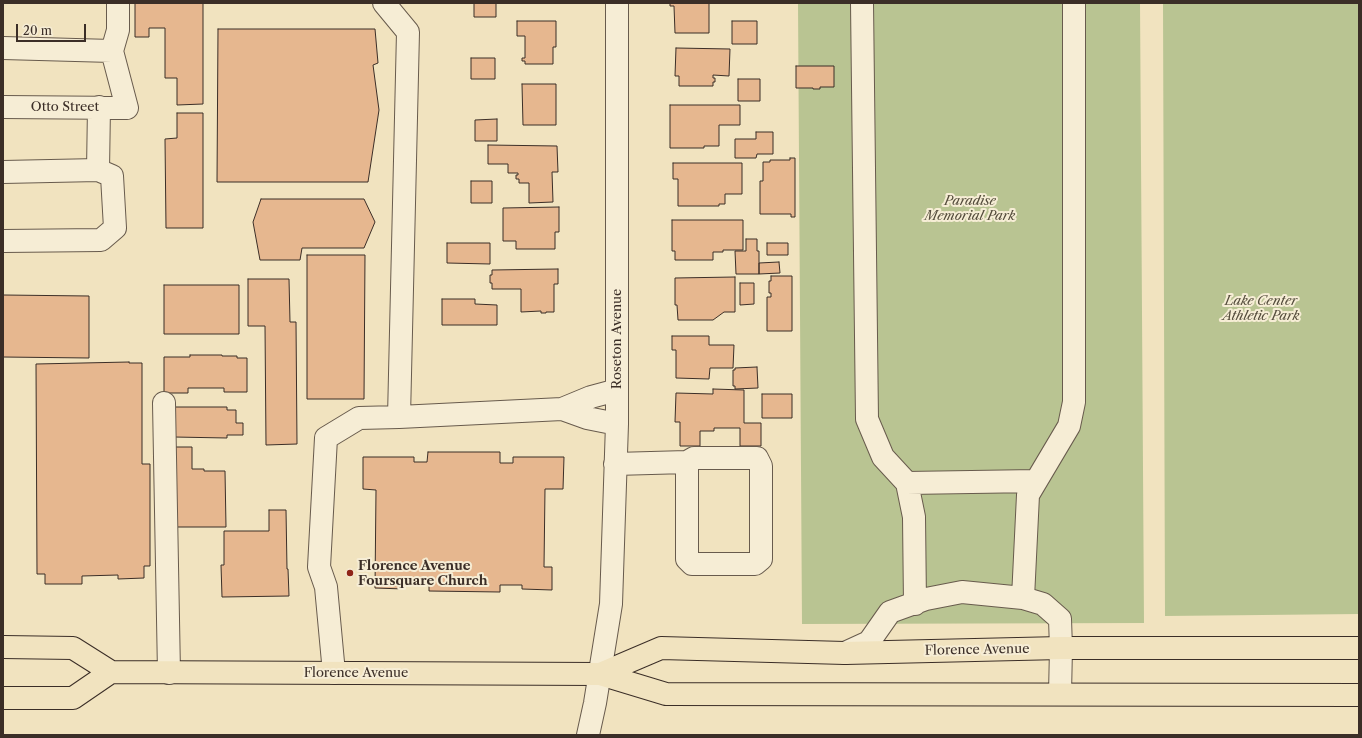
<!DOCTYPE html>
<html>
<head>
<meta charset="utf-8">
<style>
  body { margin:0 }
  #map { position:relative; width:1362px; height:738px; overflow:hidden; background:#f1e3bf; font-family:"Libre Caslon Text",serif }
  canvas { display:block }
  .frame { position:absolute; inset:0; border:4px solid #3b2e27; pointer-events:none }
  .scale { position:absolute; left:16px; top:24px; width:70px; height:18px; box-sizing:border-box; border:2px solid #3b2e27; border-top:0; padding-left:5px; font-size:12px; line-height:14px; white-space:nowrap; color:#3b2e27; -webkit-text-stroke:3px #f6edd5; paint-order:stroke }
</style>
</head>
<body>
<div id="map">
<canvas width="1362" height="738"></canvas>
<div class="frame"></div>
<div class="scale">20 m</div>
</div>
<script>
const ctx = document.querySelector('canvas').getContext('2d');
ctx.lineJoin = 'round';
function fillPath(path, color) {
  ctx.fillStyle = color;
  ctx.fill(path, 'evenodd');
}
function poly(rows) {
  const path = new Path2D();
  for (const r of rows) {
    path.moveTo(r[0], r[1]);
    for (let i = 2; i < r.length; i += 2) path.lineTo(r[i], r[i + 1]);
  }
  return path;
}
function trace(path, color, width, dash) {
  ctx.strokeStyle = color;
  ctx.lineWidth = width;
  ctx.lineCap = dash ? 'butt' : 'round';
  ctx.setLineDash(dash || []);
  ctx.stroke(path);
}
function label(font, color, halo, rows, align = 'center') {
  ctx.font = font + ' "Libre Caslon Text",serif';
  ctx.lineWidth = 4;
  ctx.setLineDash([]);
  ctx.textBaseline = 'middle';
  ctx.strokeStyle = halo;
  ctx.fillStyle = color;
  for (const [text, x, y, turn = 0] of rows) {
    ctx.save();
    ctx.translate(x, y);
    ctx.rotate((+turn || 0) * Math.PI / 180);
    ctx.textAlign = isNaN(turn) ? turn : align;
    if (halo) ctx.strokeText(text, 0, 0);
    ctx.fillText(text, 0, 0);
    ctx.restore();
  }
}
fillPath(poly([
  [798,3,1140,3,1144,623,802,624],
  [1163,3,1359,3,1359,614,1165,616]
]), '#b9c492');
const building = poly([
  [135,3,203,3,203,104,177,105,177,78,165,78,165,28,149,28,149,37,135,37,135,3],
  [474,3,496,3,496,17,474,17,474,3],
  [670,3,709,3,709,33,675,33,674,6,670,6,670,3],
  [517,21,556,21,556,47,553,47,553,64,525,64,525,61,522,61,522,58,525,58,525,36,517,36,517,21],
  [732,21,757,21,757,44,732,44,732,21],
  [218,29,375,29,378,63,373,65,379,110,368,182,217,182,218,29],
  [676,48,730,49,729,76,713,75,713,78,715,78,715,82,713,82,713,86,679,86,679,76,675,76,676,48],
  [471,58,495,58,495,79,471,79,471,58],
  [796,66,834,66,834,87,820,87,820,89,813,89,813,88,796,88,796,66],
  [738,79,760,79,760,101,738,101,738,79],
  [522,84,556,84,556,125,523,125,522,84],
  [670,105,740,105,740,125,719,125,719,146,704,146,704,148,670,148,670,105],
  [177,113,203,113,203,228,166,228,165,139,177,138,177,113],
  [497,119,497,141,475,141,475,120,497,119],
  [756,132,773,132,773,154,757,154,756,158,735,158,735,139,756,139,756,132],
  [488,145,557,146,558,172,552,172,553,202,529,203,529,183,519,183,519,179,516,179,516,175,518,175,518,173,508,173,508,164,488,164,488,145],
  [790,158,795,158,795,217,791,217,791,214,760,214,760,181,763,181,763,162,770,162,770,160,790,160,790,158],
  [673,163,742,163,742,194,725,194,725,204,719,204,719,206,678,206,678,179,673,179,673,163],
  [471,181,492,181,492,203,471,203,471,181],
  [261,199,364,199,375,222,364,248,302,248,300,260,260,260,253,222,261,199],
  [559,207,559,232,555,232,555,249,516,249,516,241,503,241,503,208,559,207],
  [672,220,743,220,743,250,723,250,723,252,713,252,713,260,675,260,675,251,672,251,672,220],
  [746,239,757,239,757,251,759,251,759,274,736,274,735,251,746,251,746,239],
  [447,243,490,243,490,264,447,263,447,243],
  [767,243,788,243,788,255,767,255,767,243],
  [307,255,365,255,364,399,307,399,307,255],
  [779,262,780,273,759,274,759,263,779,262],
  [558,269,558,284,554,284,554,312,546,312,546,313,541,313,541,311,521,312,521,289,492,289,492,283,490,283,490,275,492,275,492,270,558,269],
  [771,276,792,276,792,331,767,331,767,297,771,297,771,293,769,293,769,281,771,281,771,276],
  [735,277,735,312,724,312,713,320,678,320,677,305,675,305,675,278,735,277],
  [248,279,289,279,290,322,296,322,297,444,266,445,265,326,248,326,248,279],
  [740,283,754,283,754,304,740,305,740,283],
  [164,285,239,285,239,334,164,334,164,285],
  [3,295,89,296,89,358,3,357,3,295],
  [442,299,475,299,475,304,497,305,497,325,442,325,442,299],
  [672,336,709,336,709,345,734,345,733,368,710,368,709,379,676,378,676,350,672,350,672,336],
  [190,355,222,355,222,356,237,356,237,358,247,358,247,392,224,392,224,388,188,388,188,393,164,393,164,357,190,357,190,355],
  [129,362,129,363,142,363,142,464,150,464,150,566,144,566,144,578,118,579,118,575,82,576,82,584,45,584,45,574,37,574,36,364,129,362],
  [757,367,758,388,735,389,735,386,733,386,733,370,735,370,735,368,757,367],
  [713,389,744,390,744,423,761,423,761,446,740,446,740,428,714,428,714,431,700,431,700,446,680,446,680,422,675,422,676,393,713,394,713,389],
  [762,394,792,394,792,418,762,418,762,394],
  [174,407,227,407,227,410,236,410,236,423,243,423,243,435,227,435,227,438,174,437,174,407],
  [173,447,192,447,192,469,204,469,204,471,225,471,226,527,173,527,173,447],
  [428,452,500,452,500,463,513,463,513,457,564,457,563,489,545,489,544,567,552,567,552,590,522,589,522,585,500,585,500,592,429,591,429,585,404,585,404,589,375,588,376,490,363,489,363,457,414,457,414,462,427,462,428,452],
  [269,510,286,510,287,569,288,569,289,596,222,597,221,565,224,565,224,531,269,531,269,510]
]);
fillPath(building, '#e6b78f');
trace(building, '#3b2e27', 1);
const minor = poly([
  [862,3,867,419,883,457,907,483,914,517,915,604],
  [3,48,112,51,127,108,3,107],
  [112,51,118,30,118,3],
  [98,170,99,107],
  [3,172,98,170,112,176,115,228,101,240,3,241],
  [164,403,169,673],
  [562,409,587,418,617,424],
  [399,417,562,409,591,397,617,390],
  [615,464,687,462,694,458,757,458,761,466,761,559,755,564,692,564,687,559,687,462],
  [907,483,1036,481],
  [1023,598,1028,495,1069,426,1074,402,1074,3],
  [845,653,869,642,890,612,926,599,962,592,1023,598,1043,604,1060,619,1061,648,1060,694],
  [334,673,326,587,319,567,326,438,359,418,399,417,408,32,384,3],
  [588,735,595,703,611,604,617,424,617,3]
]);
const major = poly([
  [3,647,73,648,111,672,600,674,666,694,1359,695],
  [600,674,661,648,845,653,1061,648,1359,648],
  [3,698,73,698,111,672]
]);
trace(minor, '#685b4d', 24);
trace(major, '#3b2e27', 24);
trace(minor, '#f6edd5', 22);
trace(major, '#f1e3bf', 22);
for (const [x, y, r, color] of [
  [350,573,4,"#8f2418"]
]) {
  const dot = new Path2D();
  dot.arc(x, y, r, 0, 2 * Math.PI);
  ctx.fillStyle = color;
  ctx.fill(dot);
  trace(dot, '#f6edd5', 1.5);
}
label('13px', '#3b2e27', '#f6edd5', [
  ["Otto Street",65,107],
  ["Roseton Avenue",617,339,-90],
  ["Florence Avenue",977,650,-1],
  ["Florence Avenue",356,673]
]);
label('italic 13px', '#544c3c', '#f6edd5', [
  ["Paradise",970,201],
  ["Memorial Park",970,216],
  ["Lake Center",1261,301],
  ["Athletic Park",1261,316]
]);
label('bold 13px', '#3b2e27', '#f6edd5', [
  ["Florence Avenue",358,566],
  ["Foursquare Church",358,581]
], 'left');
</script>
</body>
</html>
